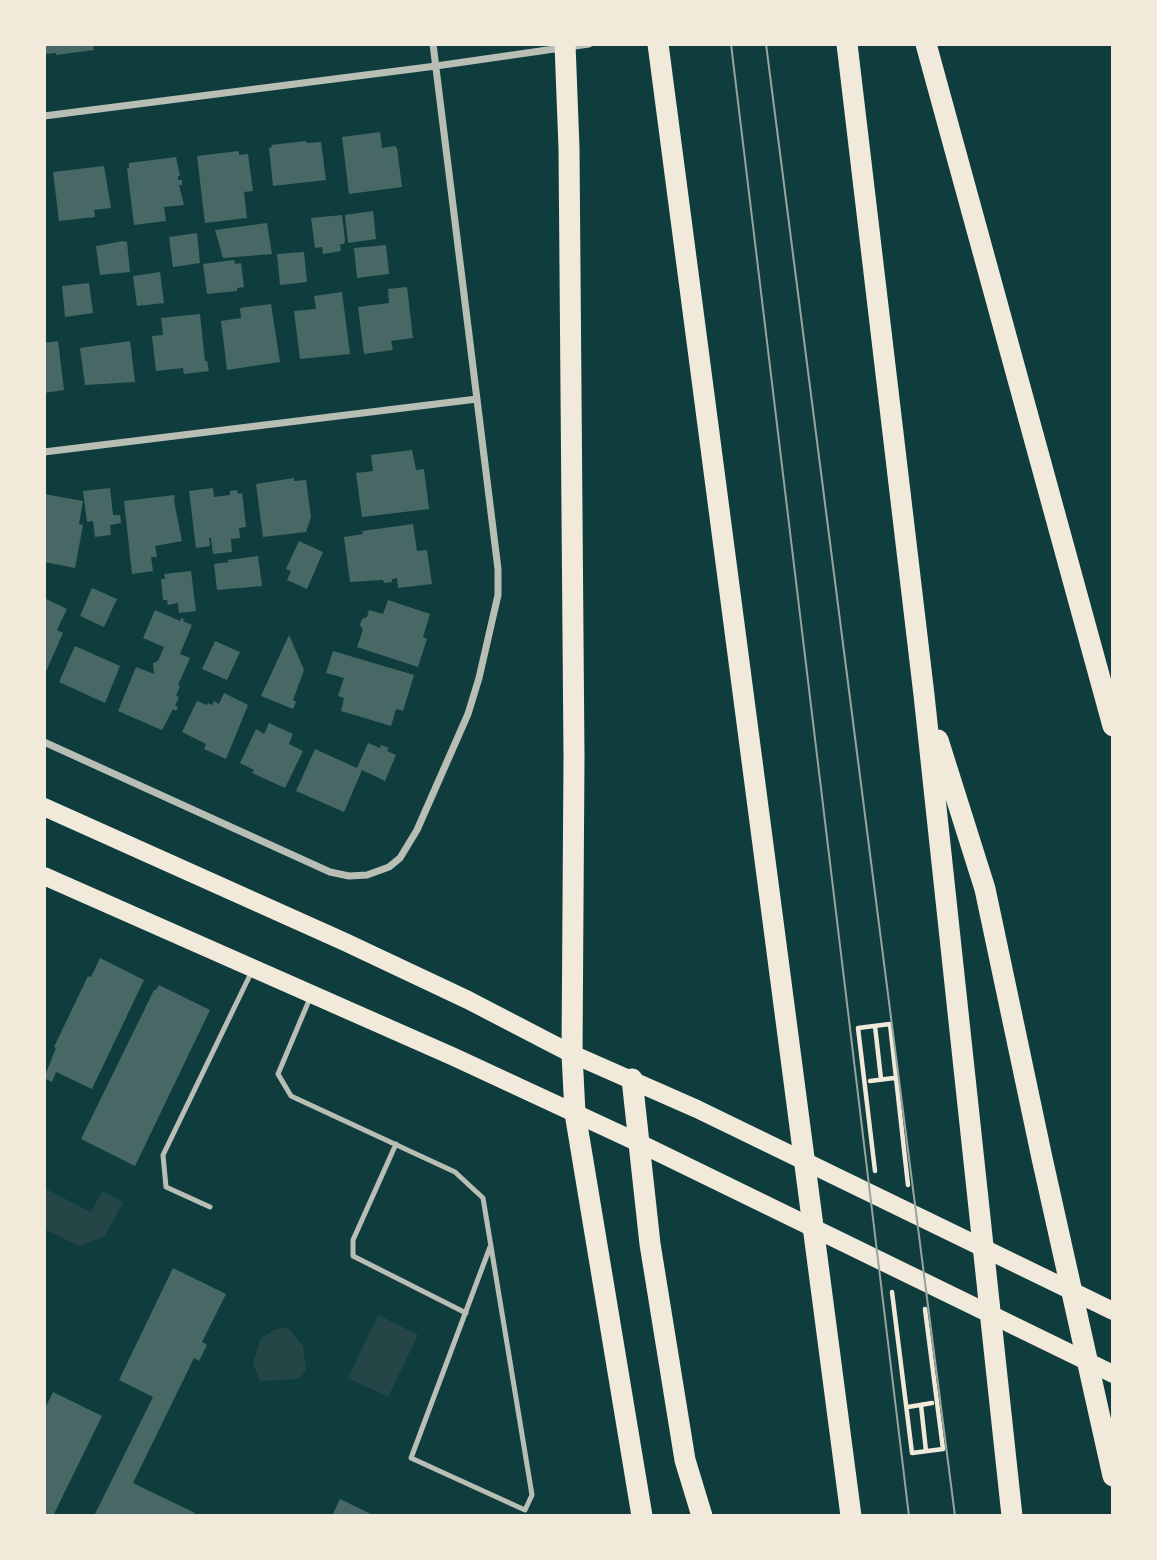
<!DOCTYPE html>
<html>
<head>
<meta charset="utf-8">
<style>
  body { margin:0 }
  #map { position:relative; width:1157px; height:1560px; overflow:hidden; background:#0f3d3e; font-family:"PT Sans",sans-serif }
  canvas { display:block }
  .frame { position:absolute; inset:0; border:46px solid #f1e9da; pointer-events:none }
</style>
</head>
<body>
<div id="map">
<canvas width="1157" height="1560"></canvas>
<div class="frame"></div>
</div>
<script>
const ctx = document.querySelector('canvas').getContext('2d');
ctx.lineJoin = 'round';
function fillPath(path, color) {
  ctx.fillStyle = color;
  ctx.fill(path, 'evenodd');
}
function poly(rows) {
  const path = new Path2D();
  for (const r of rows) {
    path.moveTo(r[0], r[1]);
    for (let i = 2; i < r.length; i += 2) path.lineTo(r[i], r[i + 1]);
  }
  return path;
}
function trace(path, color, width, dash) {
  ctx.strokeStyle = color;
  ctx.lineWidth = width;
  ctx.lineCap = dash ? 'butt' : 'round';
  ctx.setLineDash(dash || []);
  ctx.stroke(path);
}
fillPath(poly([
  [44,1188,91,1212,102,1191,123,1202,105,1236,79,1246,44,1229],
  [378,1315,418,1335,388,1397,348,1378],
  [288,1328,303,1346,306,1370,298,1379,260,1381,253,1363,261,1338,275,1329]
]), '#244646');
fillPath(poly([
  [44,44,93,44,94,50,56,55,56,53,44,54],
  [380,132,382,148,395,146,397,148,402,187,349,194,342,137],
  [306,141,307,143,321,142,326,180,273,186,269,148,272,147,271,145],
  [239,151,239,155,248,154,253,191,244,192,247,218,205,223,197,156],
  [176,157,180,176,178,176,178,180,182,180,182,185,179,185,184,205,164,207,166,221,134,225,127,168,129,168,129,163],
  [104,166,111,208,94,210,95,217,59,221,53,172],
  [373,211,376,239,348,243,345,215],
  [342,215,345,240,344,244,340,244,341,251,323,254,322,247,315,248,311,218],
  [267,223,272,254,223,258,215,230],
  [197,233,200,263,173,267,169,237],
  [123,241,127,242,130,272,100,275,96,246],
  [386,245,389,274,357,278,354,248],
  [304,252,307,282,280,285,277,254],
  [234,260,235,264,241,263,244,287,237,288,237,291,207,294,203,264],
  [160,272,164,303,137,306,133,276],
  [89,283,93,313,65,317,62,286],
  [407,287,413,338,391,341,393,350,364,354,358,307,389,303,388,289],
  [342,292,350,354,300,359,294,311,316,309,314,296],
  [271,304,280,362,227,370,221,321,241,318,240,308],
  [200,314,205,361,207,361,209,371,184,374,183,368,156,371,152,336,163,335,161,318],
  [58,341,64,390,44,393,44,343],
  [130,341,135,382,85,385,80,348],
  [412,450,416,470,424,469,429,509,362,517,356,473,373,471,371,455],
  [294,478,294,481,306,480,311,517,306,532,263,537,256,484],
  [110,488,113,515,120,515,121,523,110,525,111,535,95,537,93,521,87,522,83,491],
  [213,488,214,497,230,495,230,491,237,490,238,494,242,493,246,527,239,528,240,538,231,539,232,552,213,554,211,538,209,538,210,546,196,548,189,491],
  [44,494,83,501,79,524,83,525,75,568,44,562],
  [175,495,174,501,182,541,155,546,157,557,151,557,153,571,132,574,124,501],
  [413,524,417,551,427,550,432,584,398,588,397,578,392,579,392,582,384,583,383,580,350,582,344,537,363,534,362,531],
  [299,541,323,552,307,589,287,580,291,571,286,569],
  [258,556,262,586,217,590,214,564,229,562,228,560],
  [191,571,196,611,179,613,178,603,168,605,167,600,163,600,161,579,165,579,164,574],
  [92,588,117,599,104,627,80,616],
  [44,598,67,609,57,630,63,633,44,676],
  [388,600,430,614,423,637,427,639,418,667,357,647,363,630,360,625,362,619,367,617,369,610,383,614],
  [155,610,180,621,181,618,184,619,183,621,192,625,180,654,190,658,178,685,180,686,176,696,179,697,175,706,178,707,176,711,173,709,162,730,118,711,136,667,154,674,153,663,158,661,164,647,143,638],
  [289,635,304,670,293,700,296,702,293,709,261,696],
  [215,641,240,652,227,680,202,669],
  [75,646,120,666,105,703,59,682],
  [333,651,414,675,403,711,396,709,391,726,341,711,344,698,338,696,344,678,326,673],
  [224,693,248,705,226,759,204,749,206,744,182,732,197,701,207,705,208,703,212,705,214,701,219,704],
  [269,723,293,734,289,744,303,751,285,788,252,773,254,770,240,763,256,729,264,734],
  [368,743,380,748,381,745,389,748,387,751,396,755,385,781,362,770,344,812,296,791,315,749,357,768],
  [100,958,144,980,92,1089,56,1072,52,1082,44,1078,56,1048,54,1047,88,976,91,977],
  [159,985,210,1010,135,1166,81,1139,154,990,156,990],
  [173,1268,226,1294,202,1342,207,1345,199,1361,194,1358,133,1483,195,1513,193,1516,94,1516,153,1397,119,1380],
  [53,1392,102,1416,53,1516,44,1516,44,1410],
  [340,1499,375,1516,332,1516]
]), '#486865');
trace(poly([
  [875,1026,881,1079],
  [870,1081,894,1078],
  [875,1171,858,1028,890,1024,908,1185],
  [892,1292,912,1453,943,1449,925,1309],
  [921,1405,926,1451],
  [908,1407,932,1403]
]), '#f1e9da', 4.5);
trace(poly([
  [310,998,278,1074,291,1096,455,1172,483,1198,532,1495,525,1510,411,1458,490,1247],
  [396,1144,353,1240,353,1256,466,1313],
  [210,1207,166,1187,163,1155,251,973]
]), '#b8beb3', 5);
trace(poly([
  [44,116,436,66,589,44],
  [44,452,477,399],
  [44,742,330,872,349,876,367,875,389,867,400,858,417,830,468,714,479,678,498,595,498,569,433,44]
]), '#b8beb3', 7);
trace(poly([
  [44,807,345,942,468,1000,572,1054,697,1109,1113,1311],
  [44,876,454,1057,637,1142,1113,1374]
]), '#f1e9da', 18);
trace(poly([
  [565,44,569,148,574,757,572,1054,575,1113,642,1516],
  [658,44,851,1516],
  [847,44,924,695,1012,1516],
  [926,44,1113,726],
  [938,740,985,889,1042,1158,1113,1476],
  [632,1079,650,1244,685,1460,702,1516]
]), '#f1e9da', 21);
trace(poly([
  [731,44,909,1516],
  [766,44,955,1516]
]), '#97a49c', 2);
</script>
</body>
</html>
